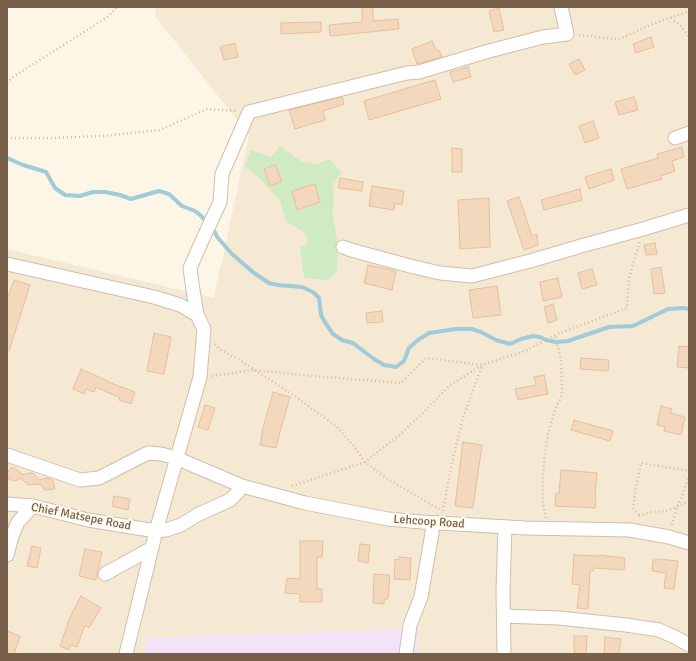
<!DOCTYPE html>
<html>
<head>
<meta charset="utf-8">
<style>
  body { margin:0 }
  #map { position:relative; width:696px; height:661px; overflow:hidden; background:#fdf6e6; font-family:Signika,sans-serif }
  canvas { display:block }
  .frame { position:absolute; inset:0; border:8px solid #775f4a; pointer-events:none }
</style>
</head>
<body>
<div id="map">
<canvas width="696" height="661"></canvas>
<div class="frame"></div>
</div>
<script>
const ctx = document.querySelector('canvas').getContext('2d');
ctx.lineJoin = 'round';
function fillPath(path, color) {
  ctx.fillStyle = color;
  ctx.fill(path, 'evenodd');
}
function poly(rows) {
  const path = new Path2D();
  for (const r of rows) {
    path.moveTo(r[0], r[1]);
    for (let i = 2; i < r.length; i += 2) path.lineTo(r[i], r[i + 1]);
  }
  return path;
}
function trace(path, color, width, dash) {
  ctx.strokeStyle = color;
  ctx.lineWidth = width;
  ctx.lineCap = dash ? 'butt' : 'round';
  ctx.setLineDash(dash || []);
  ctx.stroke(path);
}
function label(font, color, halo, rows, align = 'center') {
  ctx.font = font + ' Signika,sans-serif';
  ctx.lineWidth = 4;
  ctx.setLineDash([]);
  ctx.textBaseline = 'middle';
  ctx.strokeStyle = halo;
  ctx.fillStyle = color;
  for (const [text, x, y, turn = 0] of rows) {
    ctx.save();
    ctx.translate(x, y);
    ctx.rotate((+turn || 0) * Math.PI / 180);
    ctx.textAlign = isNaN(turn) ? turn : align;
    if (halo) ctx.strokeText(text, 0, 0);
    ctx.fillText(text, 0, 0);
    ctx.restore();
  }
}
fillPath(poly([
  [156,7,689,7,689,654,7,654,7,249,214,298,249,135,155,16]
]), '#f5e9d4');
fillPath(poly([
  [418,629,418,654,143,654,147,638]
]), '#f3e3f9');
fillPath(poly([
  [280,146,301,161,317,164,330,159,341,173,333,185,334,202,332,213,338,244,337,271,328,280,304,278,300,247,308,242,303,231,286,222,280,200,259,178,245,166,251,150,271,157]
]), '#d0ebc4');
trace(poly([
  [7,158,23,165,46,172,55,188,65,195,80,196,93,192,105,192,120,195,131,199,159,191,169,194,182,206,195,211,200,215,209,224,214,231,218,238,232,254,254,273,269,283,278,285,302,287,313,292,319,298,321,315,326,324,333,334,342,340,353,343,374,359,384,365,396,367,404,361,409,348,418,340,429,333,456,329,472,329,481,332,496,340,510,344,521,339,533,336,540,337,546,340,556,342,568,341,609,327,633,326,668,309,684,308,689,309]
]), '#a0cbd9', 4);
const building = poly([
  [362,7,373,7,373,21,398,19,399,29,330,36,329,25,362,22,362,7],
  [499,8,504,30,494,32,489,11,499,8],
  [321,22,321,32,281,34,281,23,321,22],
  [651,37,654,47,636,53,633,44,651,37],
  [432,41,436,50,439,50,442,57,417,64,412,49,432,41],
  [235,43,238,57,224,60,220,47,235,43],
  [579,59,585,70,575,75,569,64,579,59],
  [468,67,471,77,453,82,450,72,468,67],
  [435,80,441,99,369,120,364,101,435,80],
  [342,97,344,104,323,111,325,120,295,129,289,110,342,97],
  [634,97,638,110,619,115,615,102,634,97],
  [593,121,599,138,585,143,579,126,593,121],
  [682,147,684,157,672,161,675,171,660,176,662,179,627,189,621,169,658,158,657,154,682,147],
  [452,148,462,149,462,172,452,172,452,148],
  [275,165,282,181,270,186,264,169,275,165],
  [611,169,614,180,589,189,585,177,611,169],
  [340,178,363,182,362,191,338,188,340,178],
  [315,184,320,202,297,210,292,191,315,184],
  [372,186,404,191,402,205,395,203,394,210,369,206,372,186],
  [580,189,582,200,544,210,541,200,580,189],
  [519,197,532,236,537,234,538,245,524,250,507,201,519,197],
  [489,198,490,247,460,249,458,200,489,198],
  [655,243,657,254,646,255,644,245,655,243],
  [368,265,396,271,392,290,364,283,368,265],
  [661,267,665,293,654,294,651,269,661,267],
  [592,269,597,285,582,289,578,273,592,269],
  [558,278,562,297,543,301,540,282,558,278],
  [14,280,30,285,9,351,7,350,7,300,14,280],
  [497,286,501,315,473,318,469,290,497,286],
  [553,304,557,320,548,323,544,307,553,304],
  [382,311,383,322,367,323,366,313,382,311],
  [154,333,171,337,164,374,147,371,154,333],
  [679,346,689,347,689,368,677,367,679,346],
  [581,358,609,360,608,371,580,369,581,358],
  [81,369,108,381,108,382,135,392,131,404,119,400,120,398,96,387,94,392,86,389,84,394,73,389,81,369],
  [544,375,548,394,518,400,515,389,536,385,534,377,544,375],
  [273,392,290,397,280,432,276,448,260,445,263,428,273,392],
  [205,405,215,408,208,430,198,427,205,405],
  [661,406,672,409,670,413,685,417,681,435,664,431,665,427,657,425,661,406],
  [574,420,613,431,610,441,571,430,574,420],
  [463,442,482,445,473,508,455,506,463,442],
  [11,468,15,468,23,475,29,473,33,473,39,480,47,478,51,479,53,481,55,489,45,490,40,484,28,485,21,478,15,481,11,480,8,478,7,473,11,468],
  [561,470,597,473,595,495,596,495,595,508,555,506,556,493,559,493,561,470],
  [114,496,130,499,128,510,112,506,114,496],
  [300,541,323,541,322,557,317,557,317,589,322,589,322,602,300,602,300,594,285,593,287,578,300,579,300,541],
  [360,544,370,545,368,563,358,561,360,544],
  [32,546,41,548,37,568,27,566,32,546],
  [85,549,102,552,96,580,79,576,85,549],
  [574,555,599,556,599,555,625,558,624,570,594,568,593,571,590,571,588,609,577,608,580,585,572,584,574,555],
  [399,557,411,558,410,580,394,579,395,559,399,560,399,557],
  [658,559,678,561,674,589,664,588,666,573,652,571,653,560,658,560,658,559],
  [374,574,390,575,388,599,384,599,384,604,373,603,374,574],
  [81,596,101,608,89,628,85,625,77,647,71,645,69,650,60,646,70,617,81,596],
  [7,631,20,636,14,654,7,654,7,631],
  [574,636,587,636,586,654,576,654,576,652,574,652,574,636],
  [605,637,621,639,619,654,604,654,605,637]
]);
fillPath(building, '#f3d8bd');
trace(building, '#e6c09d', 1);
const minor = poly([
  [675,138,689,133],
  [343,247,351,250,410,266,440,273,472,276,530,261,581,246,643,229,689,215],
  [7,264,154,297,180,305,197,315,204,329,200,377,156,531,126,654],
  [197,315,193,290,190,268,201,243,220,202,222,174,249,112,407,73,419,72,489,51,543,37,567,34,561,7],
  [7,455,80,480,99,478,148,453,161,454,176,458,242,486,305,503,388,519,422,522,525,528,630,530,669,537,689,543],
  [7,504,33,506,88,520,156,531,166,530,181,525,197,515,230,500,238,492,242,486],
  [7,555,12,536,18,522,33,506],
  [105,574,152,548],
  [504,616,559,618,626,625,659,630,675,637,689,645],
  [406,654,410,625,421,597,432,533,432,523],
  [504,654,503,591,505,527]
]);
trace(minor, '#cfbfac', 15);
trace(poly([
  [671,18,681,26,689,37],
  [579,35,603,38,620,39,650,25,689,11],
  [7,83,13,77,109,16,117,7],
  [7,138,50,138,102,136,160,130,207,109,237,111],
  [215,344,221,350,238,359,293,395,336,426,353,445,365,462,386,478,441,510],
  [212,376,253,370,325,377,401,383,426,358,482,365],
  [292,486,365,462,398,436,423,413,450,385,482,365,525,351,555,335,627,308,629,278,640,241],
  [443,511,451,467,463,418,482,366],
  [639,515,633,508,636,488,641,463,689,471],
  [639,516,650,512,666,511,677,507,689,501],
  [546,518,543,505,543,472,545,453,548,434,555,410,562,395,561,360,555,335],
  [672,525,677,507,683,494,689,476]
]), '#d8bba0', 2.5, [1, 3]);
trace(minor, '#fff', 13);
label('12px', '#775f4a', '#fffaed', [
  ["Chief Matsepe Road",81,517,11],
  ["Lehcoop Road",429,522,4]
]);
</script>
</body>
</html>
